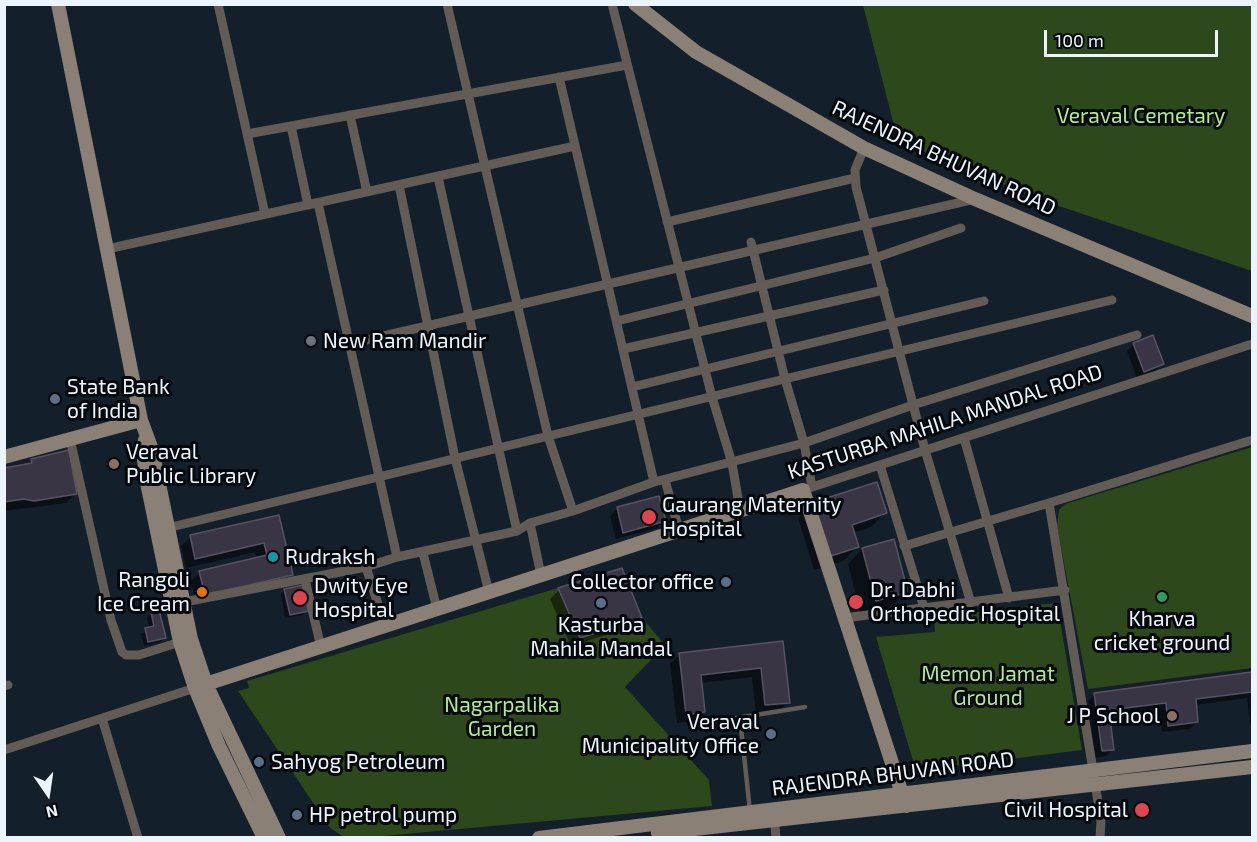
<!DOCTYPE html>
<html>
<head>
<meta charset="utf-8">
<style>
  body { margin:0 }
  #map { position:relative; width:1257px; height:842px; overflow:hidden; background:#131f2a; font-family:"Exo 2",sans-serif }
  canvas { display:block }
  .frame { position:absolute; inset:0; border:6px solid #ecf4fd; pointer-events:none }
  .north { position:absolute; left:18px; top:764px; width:60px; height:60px; -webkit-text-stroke:4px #04080d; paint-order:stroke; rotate:167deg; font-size:16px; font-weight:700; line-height:24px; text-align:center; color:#ecf4fd }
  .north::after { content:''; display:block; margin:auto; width:21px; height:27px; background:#ecf4fd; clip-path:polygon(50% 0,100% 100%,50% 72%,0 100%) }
  .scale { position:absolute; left:1044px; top:30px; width:174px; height:27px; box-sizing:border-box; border:3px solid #ecf4fd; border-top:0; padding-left:8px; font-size:18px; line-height:21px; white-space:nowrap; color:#ecf4fd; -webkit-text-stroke:4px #04080d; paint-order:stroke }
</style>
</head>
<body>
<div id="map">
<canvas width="1257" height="842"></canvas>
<div class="frame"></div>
<div class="north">N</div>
<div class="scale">100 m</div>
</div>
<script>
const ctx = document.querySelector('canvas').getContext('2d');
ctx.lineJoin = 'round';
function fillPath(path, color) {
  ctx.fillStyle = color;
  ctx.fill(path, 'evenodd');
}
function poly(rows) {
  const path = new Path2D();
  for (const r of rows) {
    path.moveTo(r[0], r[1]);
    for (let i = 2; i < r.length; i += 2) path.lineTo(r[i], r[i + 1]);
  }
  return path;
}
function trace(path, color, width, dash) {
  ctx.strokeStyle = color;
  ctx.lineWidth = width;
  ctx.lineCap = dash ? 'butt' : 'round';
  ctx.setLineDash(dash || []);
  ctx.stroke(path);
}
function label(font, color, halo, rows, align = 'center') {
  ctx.font = font + ' "Exo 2",sans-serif';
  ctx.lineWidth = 6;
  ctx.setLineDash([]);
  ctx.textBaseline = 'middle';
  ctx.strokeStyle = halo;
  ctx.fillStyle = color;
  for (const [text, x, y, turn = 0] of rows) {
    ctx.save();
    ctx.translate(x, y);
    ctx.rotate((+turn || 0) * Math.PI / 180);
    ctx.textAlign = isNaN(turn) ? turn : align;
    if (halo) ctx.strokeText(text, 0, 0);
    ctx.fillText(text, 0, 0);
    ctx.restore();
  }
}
fillPath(poly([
  [863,5,1252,5,1252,271,1041,200,898,141],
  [1252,447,1252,668,1088,689,1057,526,1059,510,1065,504],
  [558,588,581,637,642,618,665,645,625,687,709,780,712,806,372,837,344,837,330,828,238,691,249,688,247,681],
  [1057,603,1082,750,916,771,876,637,935,632,934,617]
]), '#2d481a');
fillPath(poly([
  [1134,344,1162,364,1155,371,1137,378,1127,351],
  [32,460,75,494,66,503,4,511,4,470,27,466],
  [658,498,664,521,657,528,616,539,610,516,617,509],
  [812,504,885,513,871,527,853,533,857,547,843,561,814,570,798,518],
  [278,517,291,575,282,584,196,604,191,581,200,572,257,559,255,552,186,568,181,546,191,537],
  [862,549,907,592,892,606,861,614,848,564],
  [285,590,307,610,303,615,285,618,281,594],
  [559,590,641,618,631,627,571,646,550,599],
  [151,613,164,637,160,642,144,646,141,634,150,629,147,618],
  [781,642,788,702,779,712,756,714,752,677,700,683,703,712,694,721,677,723,670,664,680,654],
  [1252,674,1252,737,1247,698,1195,705,1197,722,1190,729,1162,732,1159,709,1108,716,1113,749,1106,756,1095,758,1088,701,1095,694]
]), '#0007');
const building = poly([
  [1153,335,1164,364,1144,372,1133,343,1153,335],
  [69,450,77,494,34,501,24,499,4,502,4,468,32,463,31,459,69,450],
  [877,482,887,513,852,525,859,547,828,557,811,503,877,482],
  [659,496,666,521,623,533,617,507,659,496],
  [279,515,293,575,205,595,199,571,267,555,264,543,195,559,190,535,279,515],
  [894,539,908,592,876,601,862,548,894,539],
  [622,568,642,618,580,638,558,588,622,568],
  [304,585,309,611,290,615,284,589,304,585],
  [159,610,166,638,148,642,145,628,154,626,151,612,159,610],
  [783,641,790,703,765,705,761,668,701,675,705,712,686,715,679,653,783,641],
  [1252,672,1252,692,1196,699,1198,722,1168,726,1166,703,1109,710,1114,750,1102,751,1094,693,1252,672]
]);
fillPath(building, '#393545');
trace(building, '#575364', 1.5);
trace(poly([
  [740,718,750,811],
  [693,725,805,707]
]), '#635c56', 4.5);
trace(poly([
  [218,4,265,214],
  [447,4,548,436,573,511],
  [612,4,712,397,732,463,740,510],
  [559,77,654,482],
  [350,115,367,192],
  [291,126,308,205],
  [247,134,627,65],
  [864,148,855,170,856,187,925,450,971,603],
  [438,177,517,531],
  [399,185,455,458,489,592],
  [318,203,397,557],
  [667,222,855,178],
  [751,242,785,379,804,443,812,487],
  [107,249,575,146],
  [617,321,875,258,961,228],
  [349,344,975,199],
  [623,349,884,290],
  [632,387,984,301],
  [964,438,1009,598],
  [70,439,111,620,122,652,126,655,139,655,180,642],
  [880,465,924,608],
  [665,480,679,530],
  [803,490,1252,344],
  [530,523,541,575],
  [163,529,1112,300],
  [904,546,1049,503],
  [423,553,437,609],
  [366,567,385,626],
  [305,580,321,647],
  [179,603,366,567,397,557,517,531,530,523,573,511,654,482,804,443,913,405,1137,335],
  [844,618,1065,590],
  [4,686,8,685],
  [102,718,138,838],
  [4,750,198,687],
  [774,815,776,838],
  [1100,838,1101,821,1093,770,1049,503,1252,440]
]), '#635c56', 9);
trace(poly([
  [58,4,141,420,152,450,191,639,206,684,279,838],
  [635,4,696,52,864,148,975,199,1252,316],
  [145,440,143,450,146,478,180,642,195,688,219,746,264,838],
  [4,457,141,420],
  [206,684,803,490,906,806],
  [658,833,1252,767],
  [539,838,1252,751]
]), '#8b8076', 14);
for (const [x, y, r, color] of [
  [311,341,6,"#6b7280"],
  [55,399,6,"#5c6f8a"],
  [114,464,6,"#8d6e63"],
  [649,517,8,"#e0444e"],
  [273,557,6,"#0f9aa8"],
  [726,582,6,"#5c6f8a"],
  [202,592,6,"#e8710a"],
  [1162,597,6,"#2e9e5b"],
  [300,598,8,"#e0444e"],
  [856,602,8,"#e0444e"],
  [601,603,6,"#5c6f8a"],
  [1172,716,6,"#8d6e63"],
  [771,734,6,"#5c6f8a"],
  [259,762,6,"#5c6f8a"],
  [1142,810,8,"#e0444e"],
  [297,815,6,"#5c6f8a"]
]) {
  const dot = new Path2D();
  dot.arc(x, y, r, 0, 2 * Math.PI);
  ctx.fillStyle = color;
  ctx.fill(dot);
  trace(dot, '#04080d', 2);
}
label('21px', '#afed85', '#04080d', [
  ["Veraval Cemetary",1141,116],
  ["Memon Jamat",988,674],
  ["Ground",988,698],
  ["Nagarpalika",502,705],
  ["Garden",502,729]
]);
label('21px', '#ecf4fd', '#04080d', [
  ["RAJENDRA BHUVAN ROAD",944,158,25],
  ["KASTURBA MAHILA MANDAL ROAD",945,422,-18],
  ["RAJENDRA BHUVAN ROAD",893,774,-7]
]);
label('21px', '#ecf4fd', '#04080d', [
  ["New Ram Mandir",323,341],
  ["State Bank",67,387],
  ["of India",67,411],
  ["Veraval",126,452],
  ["Public Library",126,476],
  ["Gaurang Maternity",662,505],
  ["Hospital",662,529],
  ["Rudraksh",285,557],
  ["Rangoli",190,580,"right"],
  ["Ice Cream",190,604,"right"],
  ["Collector office",714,582,"right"],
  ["Dwity Eye",314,586],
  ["Hospital",314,610],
  ["Dr. Dabhi",870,590],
  ["Orthopedic Hospital",870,614],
  ["Kharva",1162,619,"center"],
  ["cricket ground",1162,643,"center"],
  ["Kasturba",601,625,"center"],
  ["Mahila Mandal",601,649,"center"],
  ["J P School",1160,716,"right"],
  ["Veraval",759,722,"right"],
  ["Municipality Office",759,746,"right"],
  ["Sahyog Petroleum",271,762],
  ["Civil Hospital",1128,810,"right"],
  ["HP petrol pump",309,815]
], 'left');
</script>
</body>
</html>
